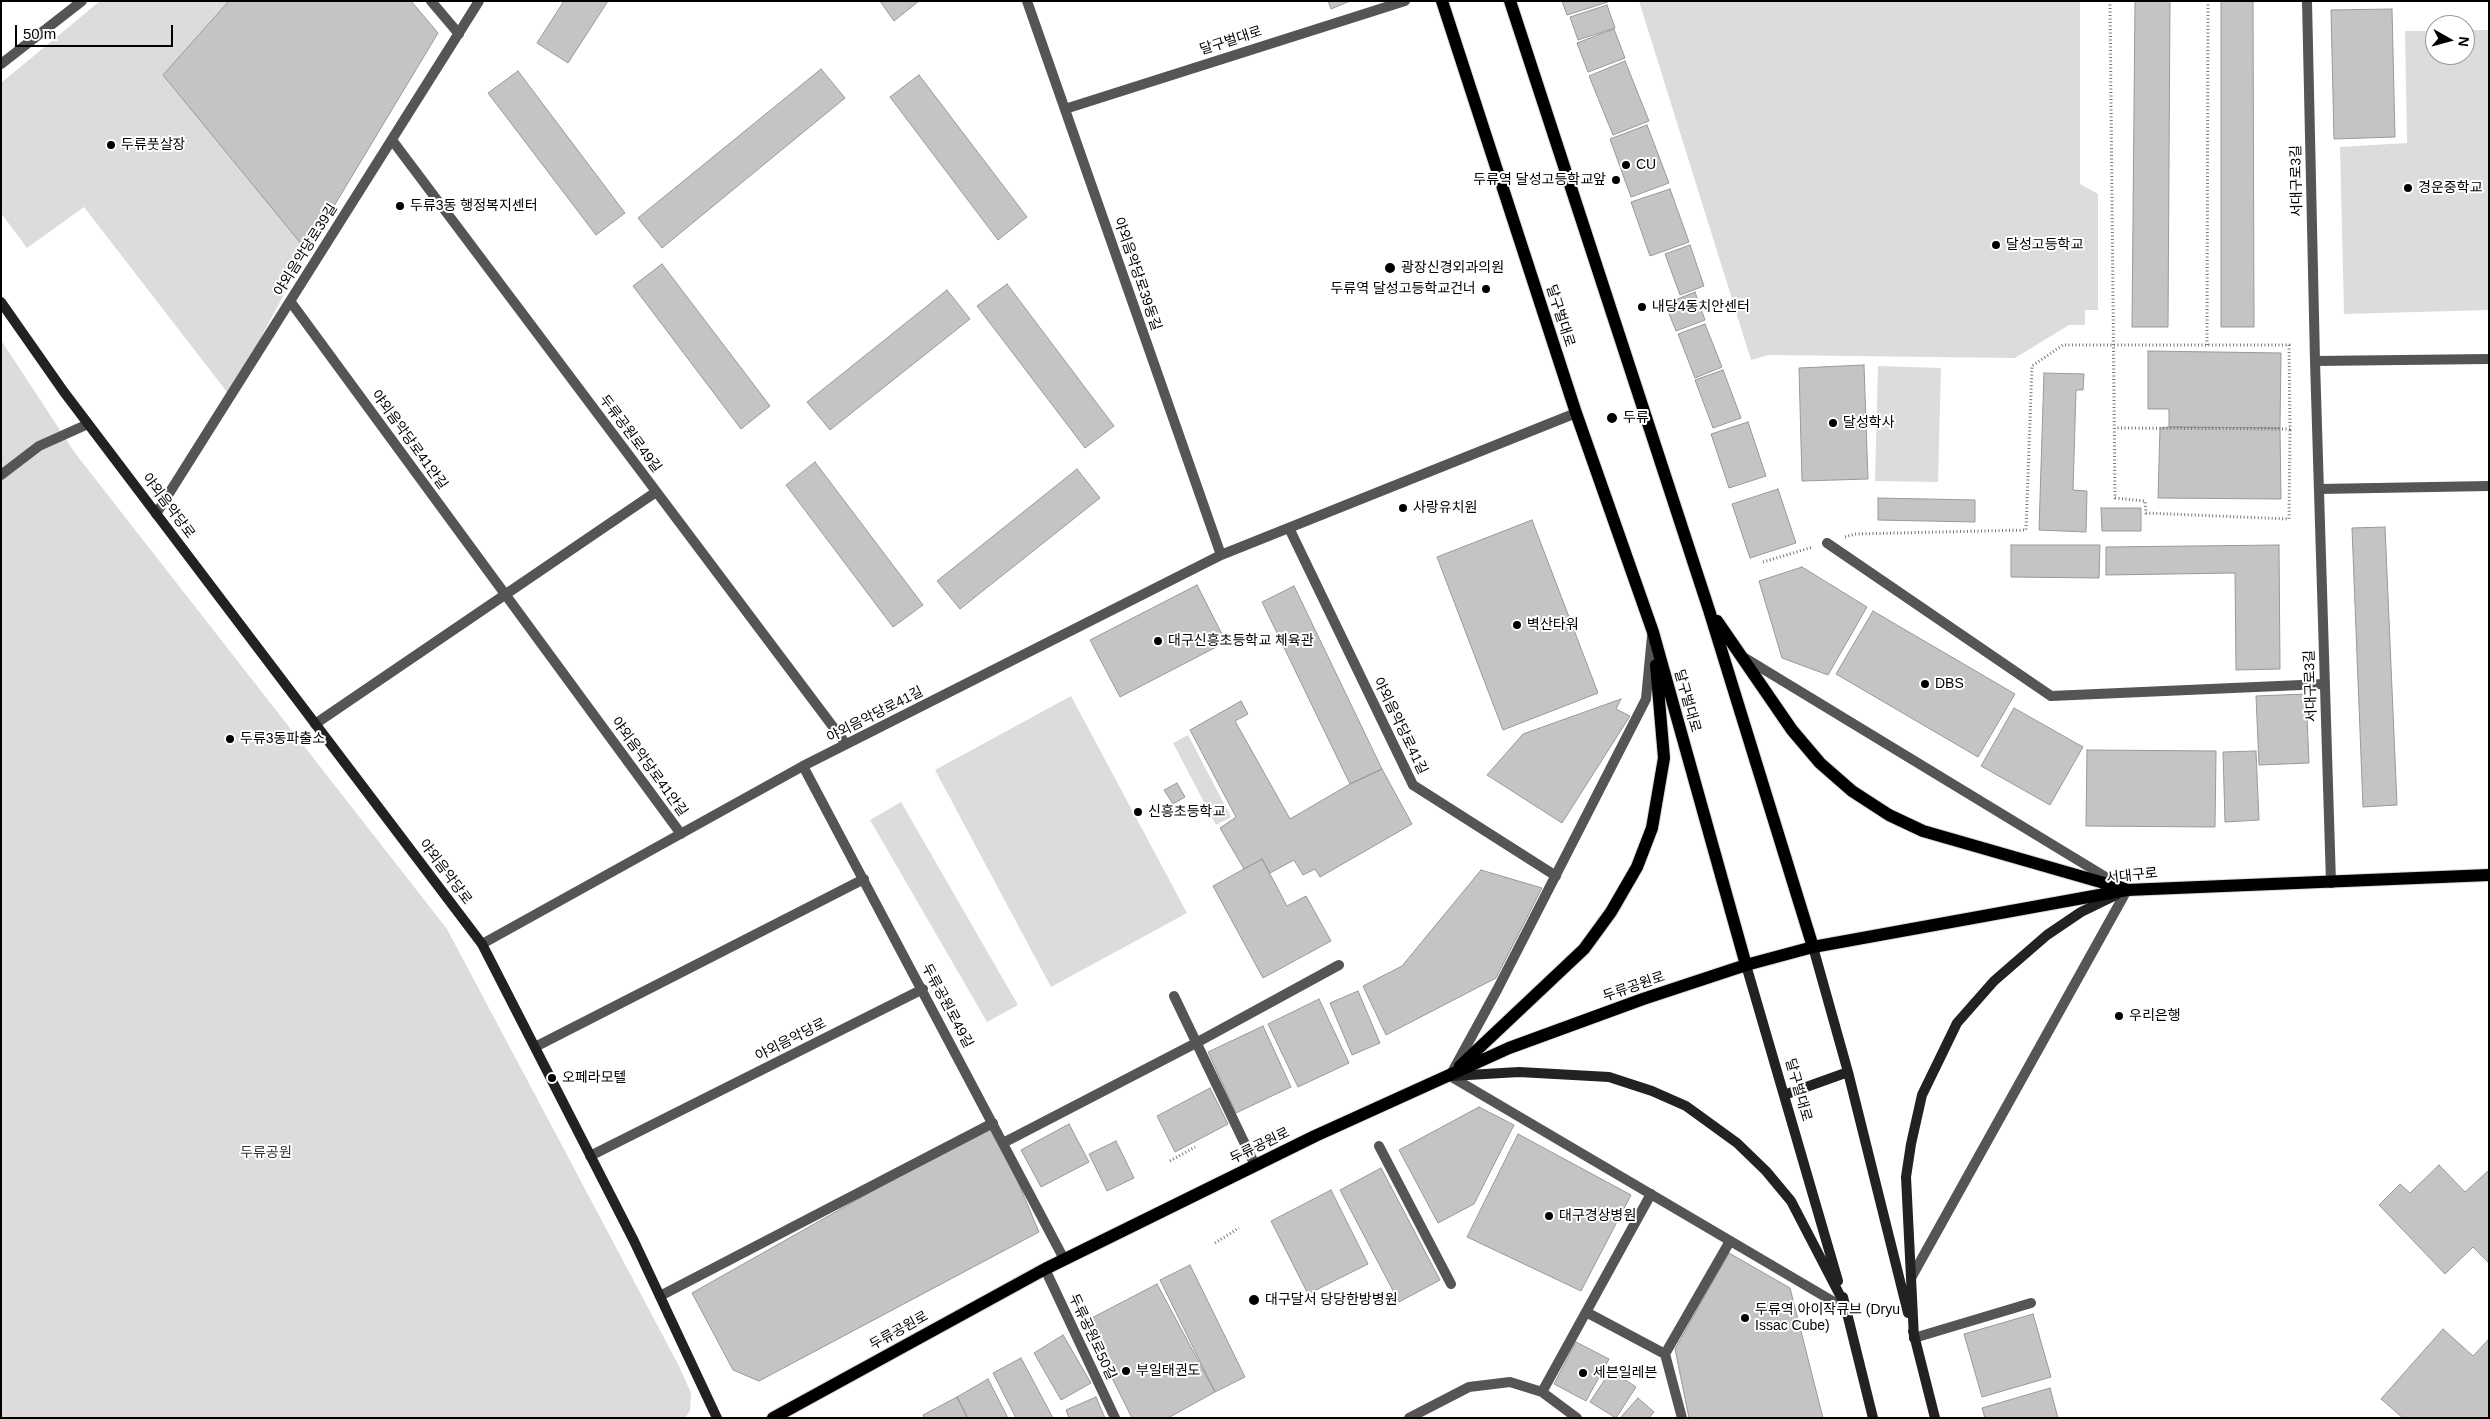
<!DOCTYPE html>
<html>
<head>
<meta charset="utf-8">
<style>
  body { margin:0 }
  #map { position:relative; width:2490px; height:1419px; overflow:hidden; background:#fff; font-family:Arial,sans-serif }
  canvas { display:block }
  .frame { position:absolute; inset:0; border:2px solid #000; pointer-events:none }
  .north { position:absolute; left:2425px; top:15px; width:50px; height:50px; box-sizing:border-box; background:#fff; border:1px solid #999; border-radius:50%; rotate:97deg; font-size:14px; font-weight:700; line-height:20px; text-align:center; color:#000 }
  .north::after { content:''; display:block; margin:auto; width:18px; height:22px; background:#000; clip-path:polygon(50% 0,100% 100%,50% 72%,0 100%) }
  .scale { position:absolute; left:15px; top:25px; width:158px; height:22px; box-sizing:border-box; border:2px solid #000; border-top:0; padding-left:6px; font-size:15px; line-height:18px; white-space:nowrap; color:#000; -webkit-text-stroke:4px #fff; paint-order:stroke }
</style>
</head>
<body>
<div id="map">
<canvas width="2490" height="1419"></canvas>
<div class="frame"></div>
<div class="north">N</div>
<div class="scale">50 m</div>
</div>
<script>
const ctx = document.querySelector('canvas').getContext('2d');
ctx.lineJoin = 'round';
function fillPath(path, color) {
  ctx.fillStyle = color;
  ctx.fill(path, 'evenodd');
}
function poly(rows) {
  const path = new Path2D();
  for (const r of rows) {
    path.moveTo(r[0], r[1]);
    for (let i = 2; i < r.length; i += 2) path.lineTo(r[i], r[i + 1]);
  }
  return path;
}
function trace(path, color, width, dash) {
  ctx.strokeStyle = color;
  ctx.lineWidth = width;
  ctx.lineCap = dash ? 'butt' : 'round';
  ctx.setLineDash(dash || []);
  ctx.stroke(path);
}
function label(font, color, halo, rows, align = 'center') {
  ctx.font = font + ' Arial,"Noto Sans KR",sans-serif';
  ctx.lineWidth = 4;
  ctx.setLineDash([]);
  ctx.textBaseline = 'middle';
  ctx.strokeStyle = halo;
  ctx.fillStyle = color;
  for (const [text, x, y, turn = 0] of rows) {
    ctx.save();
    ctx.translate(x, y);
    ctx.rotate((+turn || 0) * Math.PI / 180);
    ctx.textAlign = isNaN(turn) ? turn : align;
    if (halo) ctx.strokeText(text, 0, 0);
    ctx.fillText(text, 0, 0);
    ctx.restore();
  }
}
fillPath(poly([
  [100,1,229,1,163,75,307,251,230,396,84,207,27,248,1,213,1,83],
  [1639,1,2080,1,2080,184,2098,194,2098,310,2085,310,2085,325,2069,325,2015,358,1768,355,1751,360],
  [2465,30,2489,30,2489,310,2344,314,2340,147,2407,143,2405,31,2435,31,2435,55,2465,55],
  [1,340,75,453,447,929,679,1366,691,1393,690,1411,685,1418,1,1418],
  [1878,366,1941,368,1938,482,1875,481],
  [1071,696,1187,913,1051,987,935,770],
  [1188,735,1231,817,1216,825,1173,743],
  [901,802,1018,1005,987,1022,870,820]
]), '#dcdcdc');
const building = poly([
  [229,1,411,1,438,33,307,251,163,75,229,1],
  [564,1,608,1,568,63,537,43,564,1],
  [880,1,919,1,894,21,880,1],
  [1328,1,1350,1,1331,9,1328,1],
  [1562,1,1607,1,1608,2,1567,15,1562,1],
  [2135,1,2170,1,2168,327,2132,327,2135,1],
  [2221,1,2253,1,2254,327,2221,327,2221,1],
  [1607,5,1615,28,1578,40,1570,17,1607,5],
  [2392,9,2395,137,2334,139,2331,10,2392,9],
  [1614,29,1625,58,1588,72,1577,43,1614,29],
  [1625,61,1649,121,1613,135,1589,76,1625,61],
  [821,69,845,98,662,248,638,218,821,69],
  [518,71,625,213,596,235,488,93,518,71],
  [919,75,1027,217,998,240,890,97,919,75],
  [1647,125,1669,183,1631,197,1610,139,1647,125],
  [1670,189,1689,242,1650,256,1631,202,1670,189],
  [1690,245,1704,286,1680,295,1665,254,1690,245],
  [662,264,770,406,741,429,633,286,662,264],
  [1007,284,1114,426,1085,448,977,306,1007,284],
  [947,290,970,319,830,430,807,402,947,290],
  [1695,292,1705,320,1676,331,1665,304,1695,292],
  [1705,324,1722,367,1695,378,1678,334,1705,324],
  [2148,351,2281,353,2280,428,2169,427,2169,409,2148,409,2148,351],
  [1864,365,1868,479,1802,481,1799,368,1864,365],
  [1723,370,1741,418,1713,428,1695,380,1723,370],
  [2044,373,2084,374,2083,390,2076,390,2073,490,2087,491,2086,532,2039,530,2044,373],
  [1748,422,1766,476,1729,488,1711,434,1748,422],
  [2169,427,2280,428,2281,499,2158,498,2160,428,2169,427],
  [815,462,923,605,893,627,786,485,815,462],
  [1077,469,1100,498,960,609,937,581,1077,469],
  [1778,489,1796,543,1750,558,1732,504,1778,489],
  [1878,498,1975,500,1975,522,1878,520,1878,498],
  [2101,508,2141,508,2141,531,2102,531,2101,508],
  [1532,520,1598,693,1503,730,1437,557,1532,520],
  [2385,527,2397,805,2363,807,2352,528,2385,527],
  [2011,545,2100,545,2099,578,2011,577,2011,545],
  [2279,545,2280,669,2236,670,2235,573,2106,575,2106,547,2279,545],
  [1802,567,1867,607,1828,675,1782,658,1759,581,1802,567],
  [1197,585,1226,642,1120,697,1090,640,1197,585],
  [1294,586,1382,769,1350,784,1262,602,1294,586],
  [1873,611,2015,694,1978,757,1836,674,1873,611],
  [2306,694,2309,763,2259,765,2256,696,2306,694],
  [1621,699,1616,709,1630,716,1562,823,1487,775,1523,734,1621,699],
  [1241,701,1248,714,1235,721,1290,819,1350,784,1382,769,1412,824,1320,877,1315,869,1303,875,1294,860,1270,873,1262,859,1244,869,1220,828,1236,817,1190,730,1241,701],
  [2014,708,2083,747,2050,805,1981,766,2014,708],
  [2087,750,2216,751,2215,827,2086,826,2087,750],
  [2256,751,2259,820,2225,822,2223,752,2256,751],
  [1177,783,1185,797,1173,804,1164,790,1177,783],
  [1262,859,1287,906,1306,896,1331,941,1263,978,1213,886,1262,859],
  [1481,870,1542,888,1496,978,1386,1035,1363,986,1402,966,1481,870],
  [1358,991,1380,1043,1352,1055,1330,1003,1358,991],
  [1319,999,1349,1063,1298,1087,1268,1024,1319,999],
  [1263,1026,1291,1087,1236,1113,1208,1052,1263,1026],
  [1210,1088,1228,1124,1175,1152,1157,1116,1210,1088],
  [1479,1107,1514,1125,1474,1204,1438,1223,1399,1150,1479,1107],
  [993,1123,1039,1232,759,1381,733,1370,692,1293,993,1123],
  [1069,1124,1089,1162,1041,1187,1021,1150,1069,1124],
  [1518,1134,1631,1195,1581,1291,1467,1237,1518,1134],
  [1116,1141,1134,1178,1107,1191,1089,1154,1116,1141],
  [2439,1165,2465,1192,2489,1170,2489,1263,2473,1247,2445,1274,2379,1205,2400,1184,2410,1193,2439,1165],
  [1381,1168,1440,1280,1399,1302,1340,1190,1381,1168],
  [1331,1190,1368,1264,1308,1294,1271,1221,1331,1190],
  [1729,1253,1790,1288,1823,1418,1689,1418,1675,1349,1729,1253],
  [1190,1265,1245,1377,1215,1392,1160,1280,1190,1265],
  [1157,1284,1215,1392,1168,1418,1132,1418,1084,1322,1157,1284],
  [2033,1314,2051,1377,1982,1397,1964,1334,2033,1314],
  [2443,1329,2473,1356,2489,1339,2489,1418,2403,1418,2381,1399,2443,1329],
  [1063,1335,1091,1383,1061,1400,1034,1353,1063,1335],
  [1576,1342,1609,1359,1586,1401,1554,1384,1576,1342],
  [1021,1358,1053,1418,1016,1418,993,1373,1021,1358],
  [1611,1370,1636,1387,1616,1418,1590,1402,1611,1370],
  [988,1379,1008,1418,968,1418,957,1397,988,1379],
  [2050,1388,2058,1418,1985,1418,1982,1408,2050,1388],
  [957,1397,967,1418,924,1418,923,1415,957,1397],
  [1096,1397,1105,1418,1069,1418,1066,1410,1096,1397],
  [1638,1398,1654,1412,1649,1418,1620,1418,1638,1398]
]);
fillPath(building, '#c4c4c4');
trace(building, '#999', 1);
const primary = poly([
  [1442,1,1576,413,1653,632,1746,965],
  [1510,1,1709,610,1813,947],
  [1717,621,1792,730,1820,763,1852,791,1889,815,1923,831,2125,889],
  [1460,1066,1584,949,1611,912,1637,867,1652,828,1664,758,1656,665],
  [773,1418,1045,1269,1315,1136,1509,1048,1643,999,1746,965,1813,947,2127,890,2489,875]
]);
trace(primary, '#dbdbdb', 14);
trace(poly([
  [2110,1,2115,498,2145,501,2146,513,2289,519,2290,429],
  [2207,345,2208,1],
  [1845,537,1855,534,2026,530,2032,366,2063,345,2289,345,2290,429,2115,428],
  [1763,562,1813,547],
  [1170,1161,1195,1147],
  [1215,1243,1239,1228]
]), '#777', 3, [1, 2.5]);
trace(poly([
  [1,475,39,446,88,424],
  [1652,636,1646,699,1497,990,1450,1076,1846,1309],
  [1745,658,2127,890,1911,1278]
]), '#555', 10);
trace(poly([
  [431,1,459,34],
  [1027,1,1221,555],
  [1,64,82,1],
  [1065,109,1405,1],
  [392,140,846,744],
  [290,301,681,834],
  [2315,361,2489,359],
  [2319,489,2489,486],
  [156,514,479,1],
  [1289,528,1413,785,1556,876],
  [1827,543,2051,696,2324,684],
  [315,724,656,492],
  [803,766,1064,1259],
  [482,944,803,766,1221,555,1576,413],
  [1174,996,1255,1165],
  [535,1047,864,879],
  [1003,1143,1196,1043,1339,965],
  [1379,1146,1451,1284],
  [590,1156,923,989],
  [1045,1269,1115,1418],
  [660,1296,993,1123],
  [1586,1312,1665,1354,1682,1418],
  [1914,1338,2031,1303],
  [1665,1354,1730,1241],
  [1542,1392,1651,1194],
  [1409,1418,1469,1387,1510,1382,1542,1392,1577,1418]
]), '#555', 10);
trace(poly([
  [2307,1,2315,361,2331,883]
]), '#555', 10);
trace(poly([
  [1,302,64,392,482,944,634,1241,717,1418],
  [1813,947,1848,1072,1908,1313],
  [1746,965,1838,1281],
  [1451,1076,1519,1072,1609,1077,1652,1091,1686,1106,1737,1143,1766,1171,1791,1201,1844,1303],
  [1784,1095,1848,1072],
  [1843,1297,1873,1418],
  [1913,1331,1935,1418],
  [1914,1338,1906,1177,1911,1144,1922,1095,1957,1023,1994,981,2047,935,2081,912,2116,895]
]), '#222', 10);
trace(primary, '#000', 12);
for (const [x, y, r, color] of [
  [111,145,5,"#000"],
  [1626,165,5,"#000"],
  [1616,180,5,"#000"],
  [2408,188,5,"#000"],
  [400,206,5,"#000"],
  [1996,245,5,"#000"],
  [1390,268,6,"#000"],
  [1486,289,5,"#000"],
  [1642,307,5,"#000"],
  [1612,418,6,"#000"],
  [1833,423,5,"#000"],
  [1403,508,5,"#000"],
  [1517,625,5,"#000"],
  [1158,641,5,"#000"],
  [1925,684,5,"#000"],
  [230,739,5,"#000"],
  [1138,812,5,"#000"],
  [2119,1016,5,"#000"],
  [552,1078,5,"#000"],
  [1549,1216,5,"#000"],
  [1254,1300,6,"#000"],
  [1745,1318,5,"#000"],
  [1126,1371,5,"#000"],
  [1583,1373,5,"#000"]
]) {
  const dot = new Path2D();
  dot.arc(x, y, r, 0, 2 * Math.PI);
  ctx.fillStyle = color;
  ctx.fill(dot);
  trace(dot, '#fff', 2);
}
label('14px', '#000', '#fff', [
  ["달구벌대로",1231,41,-18],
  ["서대구로3길",2297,181,-91],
  ["야외음악당로39길",306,250,-58],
  ["야외음악당로39동길",1137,274,71],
  ["달구벌대로",1560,316,72],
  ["두류공원로49길",630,434,53],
  ["야외음악당로41안길",409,440,54],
  ["야외음악당로",168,506,53],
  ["서대구로3길",2311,686,-92],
  ["달구벌대로",1687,701,74],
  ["야외음악당로41길",875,715,-27],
  ["야외음악당로41길",1400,726,64],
  ["야외음악당로41안길",649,767,54],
  ["야외음악당로",445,872,53],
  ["서대구로",2132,876,-6],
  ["두류공원로",1634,987,-19],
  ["두류공원로49길",947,1006,62],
  ["야외음악당로",791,1040,-27],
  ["달구벌대로",1798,1090,74],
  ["두류공원로",1260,1146,-26],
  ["두류공원로",899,1331,-29],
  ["두류공원로50길",1092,1337,65]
]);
label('14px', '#000', '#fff', [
  ["두류풋살장",121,145],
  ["CU",1636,165],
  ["두류역 달성고등학교앞",1606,180,"right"],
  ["경운중학교",2418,188],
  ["두류3동 행정복지센터",410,206],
  ["달성고등학교",2006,245],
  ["광장신경외과의원",1401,268],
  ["두류역 달성고등학교건너",1476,289,"right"],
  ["내당4동치안센터",1652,307],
  ["두류",1623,418],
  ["달성학사",1843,423],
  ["사랑유치원",1413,508],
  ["벽산타워",1527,625],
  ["대구신흥초등학교 체육관",1168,641],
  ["DBS",1935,684],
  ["두류3동파출소",240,739],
  ["신흥초등학교",1148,812],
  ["우리은행",2129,1016],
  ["오페라모텔",562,1078],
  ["대구경상병원",1559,1216],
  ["대구달서 당당한방병원",1265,1300],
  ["두류역 아이작큐브 (Dryu",1755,1310],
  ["Issac Cube)",1755,1326],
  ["부일태권도",1136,1371],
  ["세븐일레븐",1593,1373]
], 'left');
label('14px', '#333', '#fff', [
  ["두류공원",266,1153]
]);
</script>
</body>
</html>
